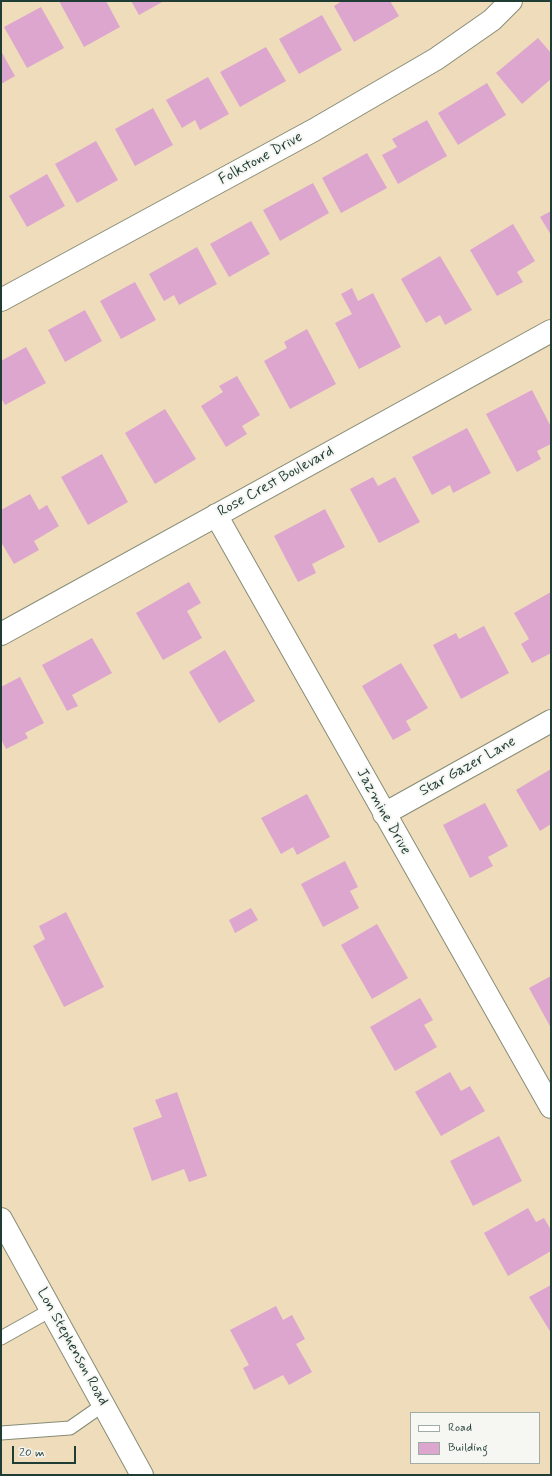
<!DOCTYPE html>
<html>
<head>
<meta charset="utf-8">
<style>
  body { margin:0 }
  #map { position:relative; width:552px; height:1476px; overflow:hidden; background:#efdcba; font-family:Mynerve,sans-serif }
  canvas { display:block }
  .frame { position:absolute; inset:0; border:2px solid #1f3d34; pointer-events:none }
  .legend { position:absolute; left:410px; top:1412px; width:130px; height:52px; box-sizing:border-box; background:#f6f6f2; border:1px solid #a0aca6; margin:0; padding:5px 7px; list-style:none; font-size:12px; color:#1f3d34 }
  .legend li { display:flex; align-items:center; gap:8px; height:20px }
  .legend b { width:20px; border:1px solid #a0aca6 }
  .scale { position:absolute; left:12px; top:1446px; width:64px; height:18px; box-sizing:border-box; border:2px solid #1f3d34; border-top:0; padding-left:5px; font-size:12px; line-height:14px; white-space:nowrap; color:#1f3d34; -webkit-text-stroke:3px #f6f6f2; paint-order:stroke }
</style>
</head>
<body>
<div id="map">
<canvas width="552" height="1476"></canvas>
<div class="frame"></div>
<ul class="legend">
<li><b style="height:5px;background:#fff"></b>Road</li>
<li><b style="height:11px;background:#dda6cf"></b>Building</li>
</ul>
<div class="scale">20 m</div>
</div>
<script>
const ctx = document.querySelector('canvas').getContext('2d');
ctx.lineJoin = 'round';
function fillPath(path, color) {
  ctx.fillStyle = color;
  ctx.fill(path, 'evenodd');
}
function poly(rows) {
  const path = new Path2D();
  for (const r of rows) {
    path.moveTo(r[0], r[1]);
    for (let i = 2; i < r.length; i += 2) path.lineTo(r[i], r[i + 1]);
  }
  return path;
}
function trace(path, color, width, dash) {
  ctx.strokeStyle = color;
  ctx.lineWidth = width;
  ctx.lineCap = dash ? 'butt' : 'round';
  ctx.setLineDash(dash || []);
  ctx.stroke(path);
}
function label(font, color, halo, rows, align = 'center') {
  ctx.font = font + ' Mynerve,sans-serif';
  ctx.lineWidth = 4;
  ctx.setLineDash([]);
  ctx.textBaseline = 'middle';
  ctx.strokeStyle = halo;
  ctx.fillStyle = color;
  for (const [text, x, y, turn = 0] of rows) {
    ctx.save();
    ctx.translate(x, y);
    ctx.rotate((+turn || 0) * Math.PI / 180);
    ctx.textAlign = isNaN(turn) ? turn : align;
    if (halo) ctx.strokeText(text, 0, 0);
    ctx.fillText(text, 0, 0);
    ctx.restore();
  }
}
fillPath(poly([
  [59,1,106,1,120,27,84,47],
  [131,1,164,1,139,15],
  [342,1,390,1,399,16,354,42,334,6],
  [41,7,64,48,27,68,4,27],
  [322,15,342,50,299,74,279,39],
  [538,38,551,53,551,79,522,104,496,73],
  [266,47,286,81,240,107,220,72],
  [1,51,15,76,1,84],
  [208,77,229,114,200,130,195,120,182,128,166,100],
  [487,83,506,115,458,145,438,113],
  [153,108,173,145,135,166,115,129],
  [427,120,447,156,398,184,382,155,397,147,392,139],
  [96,141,118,180,77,203,55,164],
  [367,153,387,188,341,213,322,178],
  [47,174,65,206,27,227,9,196],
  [313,183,329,213,280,241,263,210],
  [551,211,551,235,540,217],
  [251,221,270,254,229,277,210,244],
  [513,224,535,261,517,272,523,282,497,296,470,250],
  [197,247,217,284,179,305,174,295,164,301,149,274],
  [440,256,472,310,445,325,440,315,426,323,401,279],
  [135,282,156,320,121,339,100,301],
  [352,288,358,301,373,293,401,347,359,369,335,323,352,314,341,294],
  [85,310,102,341,65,362,48,330],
  [307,329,336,384,290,409,264,361,287,348,284,342],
  [26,347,46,383,5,405,1,398,1,361],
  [237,376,260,415,242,426,247,434,226,447,201,406,223,392,219,386],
  [532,390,551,427,551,444,537,451,541,459,517,472,486,414],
  [165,409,196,459,155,484,125,433],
  [467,428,491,473,453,493,450,485,432,495,412,457],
  [102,454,128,502,88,525,61,477],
  [373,477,378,486,395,477,420,522,379,543,350,489],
  [30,494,39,510,47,505,59,526,34,541,39,550,14,564,1,542,1,510],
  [325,509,345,547,312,564,316,573,298,582,274,536],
  [189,582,201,603,187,611,202,638,163,660,136,613],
  [551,592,551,653,532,663,521,644,529,639,514,613],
  [484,626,509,673,461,699,433,645,456,633,459,639],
  [92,638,112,673,72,695,78,706,67,711,42,665],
  [225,650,255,701,219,723,189,672],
  [401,663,428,708,406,721,411,730,393,740,362,686],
  [20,677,44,723,25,733,28,738,6,749,1,739,1,687],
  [551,769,551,824,540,831,516,790],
  [307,794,330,837,297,855,293,847,281,854,261,818],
  [485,803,508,846,488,857,493,866,470,878,443,825],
  [345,861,358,887,350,891,359,908,323,927,301,884],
  [251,908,258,920,235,933,229,920],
  [66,912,104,987,64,1007,33,946,45,939,39,926],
  [377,924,408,978,372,999,341,945],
  [551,976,551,1028,529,988],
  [420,998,433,1020,424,1025,437,1047,395,1071,370,1027],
  [450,1072,461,1091,470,1086,485,1111,441,1136,415,1092],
  [177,1092,207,1176,189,1182,184,1169,152,1181,133,1128,162,1117,155,1100],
  [499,1136,522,1181,473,1206,450,1161],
  [528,1208,536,1222,544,1218,551,1230,551,1251,508,1276,484,1233],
  [551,1285,551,1333,529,1297],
  [276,1306,283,1320,292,1315,305,1339,296,1344,312,1372,289,1385,283,1375,254,1390,243,1368,249,1365,230,1330]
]), '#dda6cf');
const lane = poly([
  [1,1338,51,1310],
  [1,1433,70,1428,103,1405]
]);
const street = poly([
  [1,300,314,130,436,59,492,20,511,1],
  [216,515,551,1107],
  [1,634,551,331],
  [384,814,551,721]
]);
const secondary = poly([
  [1,1219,142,1475]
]);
trace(lane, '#878c77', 15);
trace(street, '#878c77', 24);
trace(secondary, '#878c77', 24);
trace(lane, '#fff', 13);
trace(street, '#fff', 22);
trace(secondary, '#fff', 22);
label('15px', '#1f3d34', '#f6f6f2', [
  ["Folkstone Drive",261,159,-29],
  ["Rose Crest Boulevard",276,482,-29],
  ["Star Gazer Lane",468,767,-29],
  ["Jazmine Drive",383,812,61],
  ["Lon Stephenson Road",72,1347,61]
]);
</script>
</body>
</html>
